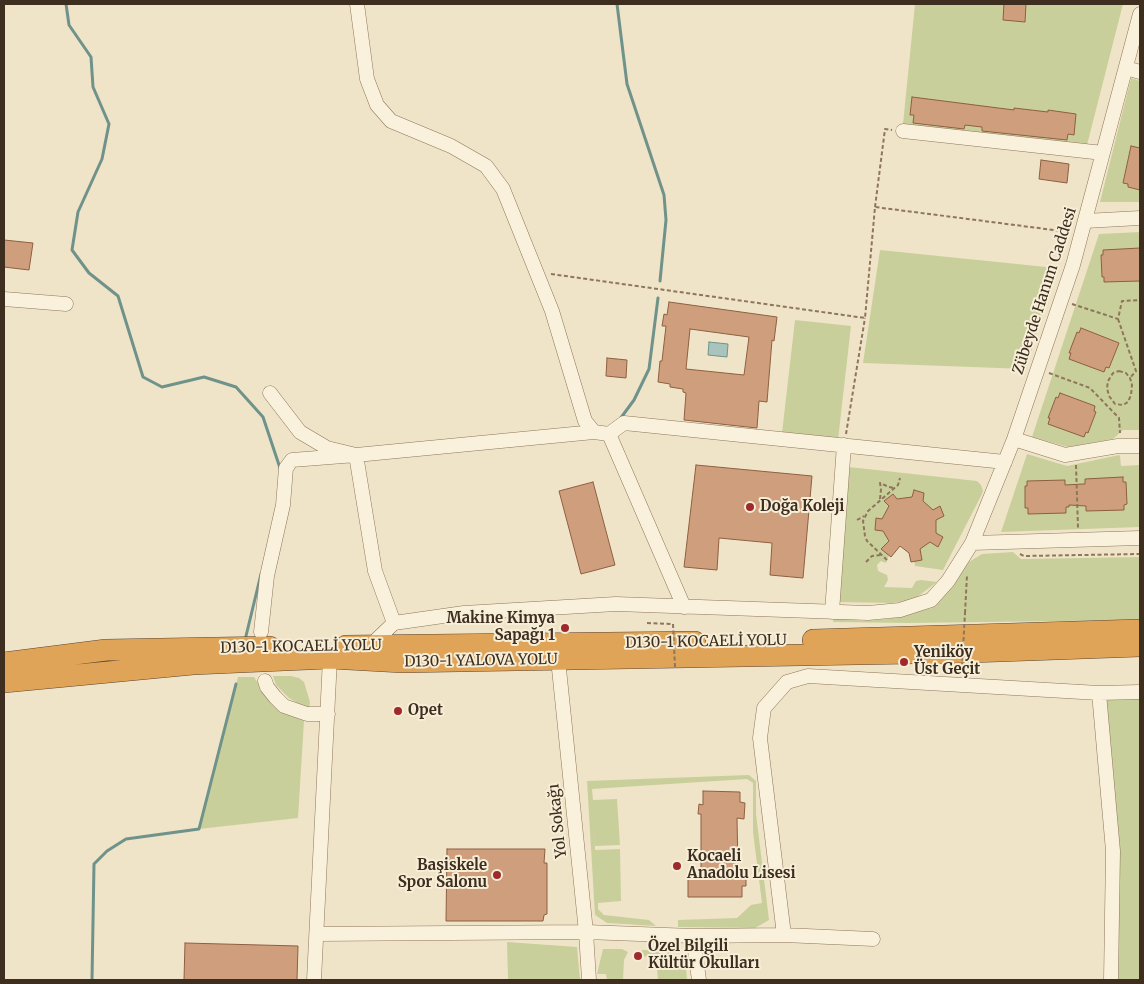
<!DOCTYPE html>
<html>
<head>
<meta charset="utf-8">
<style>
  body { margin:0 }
  #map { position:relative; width:1144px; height:984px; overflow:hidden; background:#f0e4c8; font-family:Merriweather,serif }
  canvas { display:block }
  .frame { position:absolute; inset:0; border:5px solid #3d2e20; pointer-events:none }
</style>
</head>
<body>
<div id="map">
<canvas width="1144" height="984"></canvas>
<div class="frame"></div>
</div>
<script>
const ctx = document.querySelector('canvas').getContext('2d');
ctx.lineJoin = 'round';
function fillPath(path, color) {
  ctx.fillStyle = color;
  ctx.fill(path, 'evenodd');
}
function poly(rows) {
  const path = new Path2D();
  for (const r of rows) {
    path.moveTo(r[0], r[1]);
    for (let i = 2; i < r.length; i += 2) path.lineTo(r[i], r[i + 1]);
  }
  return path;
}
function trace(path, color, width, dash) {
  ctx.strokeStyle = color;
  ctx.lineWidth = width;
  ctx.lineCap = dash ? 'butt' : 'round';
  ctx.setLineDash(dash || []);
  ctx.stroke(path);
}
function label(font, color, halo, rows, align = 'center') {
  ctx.font = font + ' Merriweather,serif';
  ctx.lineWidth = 4;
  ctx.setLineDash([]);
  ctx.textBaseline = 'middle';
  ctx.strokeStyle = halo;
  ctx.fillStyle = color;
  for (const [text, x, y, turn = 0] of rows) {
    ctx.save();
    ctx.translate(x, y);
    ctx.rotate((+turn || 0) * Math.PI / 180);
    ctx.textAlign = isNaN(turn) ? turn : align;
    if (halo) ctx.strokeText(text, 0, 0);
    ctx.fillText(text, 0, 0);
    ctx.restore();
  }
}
fillPath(poly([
  [915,4,1123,4,1087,145,903,124],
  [1131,78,1140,81,1140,202,1100,202],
  [1140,232,1140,430,1123,430,1113,439,1068,447,1032,437,1099,234],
  [880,250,1056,268,1026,369,863,363],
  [795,320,851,326,838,440,782,433],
  [1027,454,1067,466,1119,455,1120,456,1121,466,1140,465,1140,527,1001,532],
  [849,467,977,481,981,485,983,491,982,494,943,570,915,566,911,542,892,548,886,563,881,561,877,565,878,571,887,575,888,580,884,587,912,588,916,581,921,580,937,582,917,597,907,601,892,603,837,602],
  [1013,552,1021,559,1140,557,1140,620,908,623,833,622,834,617,862,621,888,619,932,608,950,589,967,563,982,554],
  [273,676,291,676,299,678,304,682,310,702,309,710,289,698,276,685],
  [238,677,254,677,266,696,283,710,304,721,298,818,199,829],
  [1140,692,1140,980,1111,980,1113,851,1099,693],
  [749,775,756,781,756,814,769,920,755,928,678,927,678,920,737,918,751,905,762,903,753,832,753,783,747,779,592,789,593,800,617,799,620,845,595,846,594,818,595,850,620,849,621,901,598,903,598,909,604,915,649,920,656,926,607,923,595,915,587,781],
  [507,942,577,947,580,980,508,980],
  [603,949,622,949,628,952,624,960,623,980,607,980,606,974,597,974],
  [642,950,669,951,686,966,687,980,658,980,656,958,642,956]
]), '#c9cf9b');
const water = poly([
  [709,342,728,344,727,357,708,355,709,342]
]);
fillPath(water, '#a9c4bc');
trace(water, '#6f938a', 1);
trace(poly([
  [66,4,69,25,91,57,93,87,109,124,102,159,78,212,72,250,89,273,118,296,143,377,162,387,204,377,236,387,263,417,280,468],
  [617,4,627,84,664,195,666,220,660,281],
  [620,419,634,400,649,369,658,298],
  [246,636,261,574],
  [92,980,94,864,107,851,126,839,199,829,236,684]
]), '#6f938a', 3);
const building = poly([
  [1004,4,1026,4,1025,22,1003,20,1004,4],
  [912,97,1014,110,1014,108,1048,112,1048,110,1076,114,1074,135,1068,134,1067,140,982,131,982,127,965,125,964,129,913,123,914,115,910,115,912,97],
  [1131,146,1140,148,1140,190,1128,187,1128,184,1123,183,1131,146],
  [1041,160,1069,164,1067,183,1039,179,1041,160],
  [4,240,33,243,29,270,4,267,4,240],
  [1140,248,1140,281,1104,282,1104,277,1102,277,1101,255,1103,255,1103,250,1140,248],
  [669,302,777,317,774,341,772,340,767,402,759,401,757,428,684,420,686,393,683,392,683,389,670,387,670,384,658,382,660,361,662,361,666,326,662,326,664,314,667,315,669,302],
  [690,329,749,337,744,375,686,369,690,329],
  [1081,328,1119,343,1109,368,1106,367,1104,372,1069,359,1071,353,1069,353,1077,332,1079,333,1081,328],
  [607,358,627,360,626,378,606,376,607,358],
  [1060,393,1095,406,1094,411,1096,412,1088,433,1086,432,1084,437,1048,424,1050,418,1048,418,1056,397,1058,398,1060,393],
  [696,465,812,476,803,578,770,575,772,543,719,538,717,570,684,567,696,465],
  [1123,477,1123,482,1126,482,1127,504,1124,505,1124,510,1086,511,1086,506,1069,505,1069,507,1066,507,1066,513,1028,514,1028,508,1025,508,1025,486,1027,486,1027,481,1065,480,1065,485,1083,484,1085,484,1085,479,1123,477],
  [593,482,615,565,581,574,559,491,593,482],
  [914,490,924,493,923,501,933,510,940,506,944,516,936,520,936,533,943,537,938,547,930,542,920,549,922,560,911,562,909,553,900,546,891,557,881,549,889,541,883,531,875,530,876,518,882,519,889,506,884,501,893,494,897,499,912,497,914,490],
  [703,791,740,792,740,802,745,803,744,819,737,818,738,870,743,870,743,875,746,876,746,886,742,886,742,897,688,897,688,877,701,877,701,814,698,814,699,804,703,805,703,791],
  [447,849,545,849,544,863,547,863,547,914,544,915,543,921,446,921,447,849],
  [185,943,298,946,297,980,184,980,185,943]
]);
fillPath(building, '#cf9f7d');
trace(building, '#8d5f41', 1);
const minor = poly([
  [357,4,367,79,377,105,391,121,451,146,486,166,503,189,552,311,585,421,594,432,609,434],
  [1126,68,1140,72],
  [903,131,1103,153],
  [1085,221,1140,218],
  [4,299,66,304],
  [270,393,300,432,327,448,356,455,375,571,394,623],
  [1014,439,1065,455,1118,446,1140,446],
  [972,543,1140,538],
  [684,607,609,434,624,423,1005,462],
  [832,612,844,445],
  [261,632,267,576,283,505,286,468,292,460,356,455,594,432],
  [370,646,394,623,464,613,616,604,868,613,900,610,931,600,948,581,972,543,1014,439,1073,265,1140,14],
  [558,659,586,932,589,980],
  [265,681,267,687,275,697,284,706,307,714,328,714],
  [1099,693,1140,692],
  [317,934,586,932,693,936,784,935,873,939],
  [784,935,760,738,764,708,787,682,808,676,1099,693,1113,851,1111,980],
  [693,936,699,980],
  [314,980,330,658]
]);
const highway = poly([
  [813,640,1140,630],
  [346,646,695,642],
  [4,663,106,650,270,647],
  [4,682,193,664,330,658,402,662,971,652,1140,646]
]);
trace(minor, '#8d765c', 15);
trace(highway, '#5b4430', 22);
trace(poly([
  [875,207,885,129,892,130],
  [551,274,865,318,875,207,1069,232],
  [1072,304,1118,319,1122,301,1140,300],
  [1118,319,1136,371,1130,378],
  [1119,371,1126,373,1130,378,1132,385,1131,395,1128,402,1123,405,1115,404,1109,396,1107,388,1108,381,1113,373,1119,371],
  [1049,373,1090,388,1119,418,1120,433],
  [846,434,865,318],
  [1076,465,1078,528],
  [880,499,881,489,880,483,889,487,895,488],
  [857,520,864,516],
  [1020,554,1024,556,1140,554],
  [887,560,867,541,865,536,863,521,868,511,898,485,900,478],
  [866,562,872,556,881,555],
  [965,613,967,575],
  [647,623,673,624]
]), '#8d765c', 2, [4, 2.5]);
trace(minor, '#faf1dc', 14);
trace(highway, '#e0a458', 21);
trace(poly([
  [673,624,675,667],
  [962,667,965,613]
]), '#8d765c', 2, [4, 2.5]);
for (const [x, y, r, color] of [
  [750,507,5,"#9e2a2b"],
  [565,628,5,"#9e2a2b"],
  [904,662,5,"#9e2a2b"],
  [398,711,5,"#9e2a2b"],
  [677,866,5,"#9e2a2b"],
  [497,875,5,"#9e2a2b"],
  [638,956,5,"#9e2a2b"]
]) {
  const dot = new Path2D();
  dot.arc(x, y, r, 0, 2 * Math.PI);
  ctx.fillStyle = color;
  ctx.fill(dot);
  trace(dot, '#f7eed8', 2);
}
label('15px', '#3d2e20', '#f7eed8', [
  ["Zübeyde Hanım Caddesi",1045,291,-72],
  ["D130-1 KOCAELİ YOLU",706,642,-1],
  ["D130-1 KOCAELİ YOLU",301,647,-1],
  ["D130-1 YALOVA YOLU",481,661,-1],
  ["Yol Sokağı",558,821,-96]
]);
label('bold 15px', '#3d2e20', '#f7eed8', [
  ["Doğa Koleji",760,507],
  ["Makine Kimya",555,619,"right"],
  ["Sapağı 1",555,636,"right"],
  ["Yeniköy",914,653],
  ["Üst Geçit",914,670],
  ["Opet",408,711],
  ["Kocaeli",687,857],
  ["Anadolu Lisesi",687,874],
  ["Başiskele",487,866,"right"],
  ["Spor Salonu",487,883,"right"],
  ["Özel Bilgili",648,947],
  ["Kültür Okulları",648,964]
], 'left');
</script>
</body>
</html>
